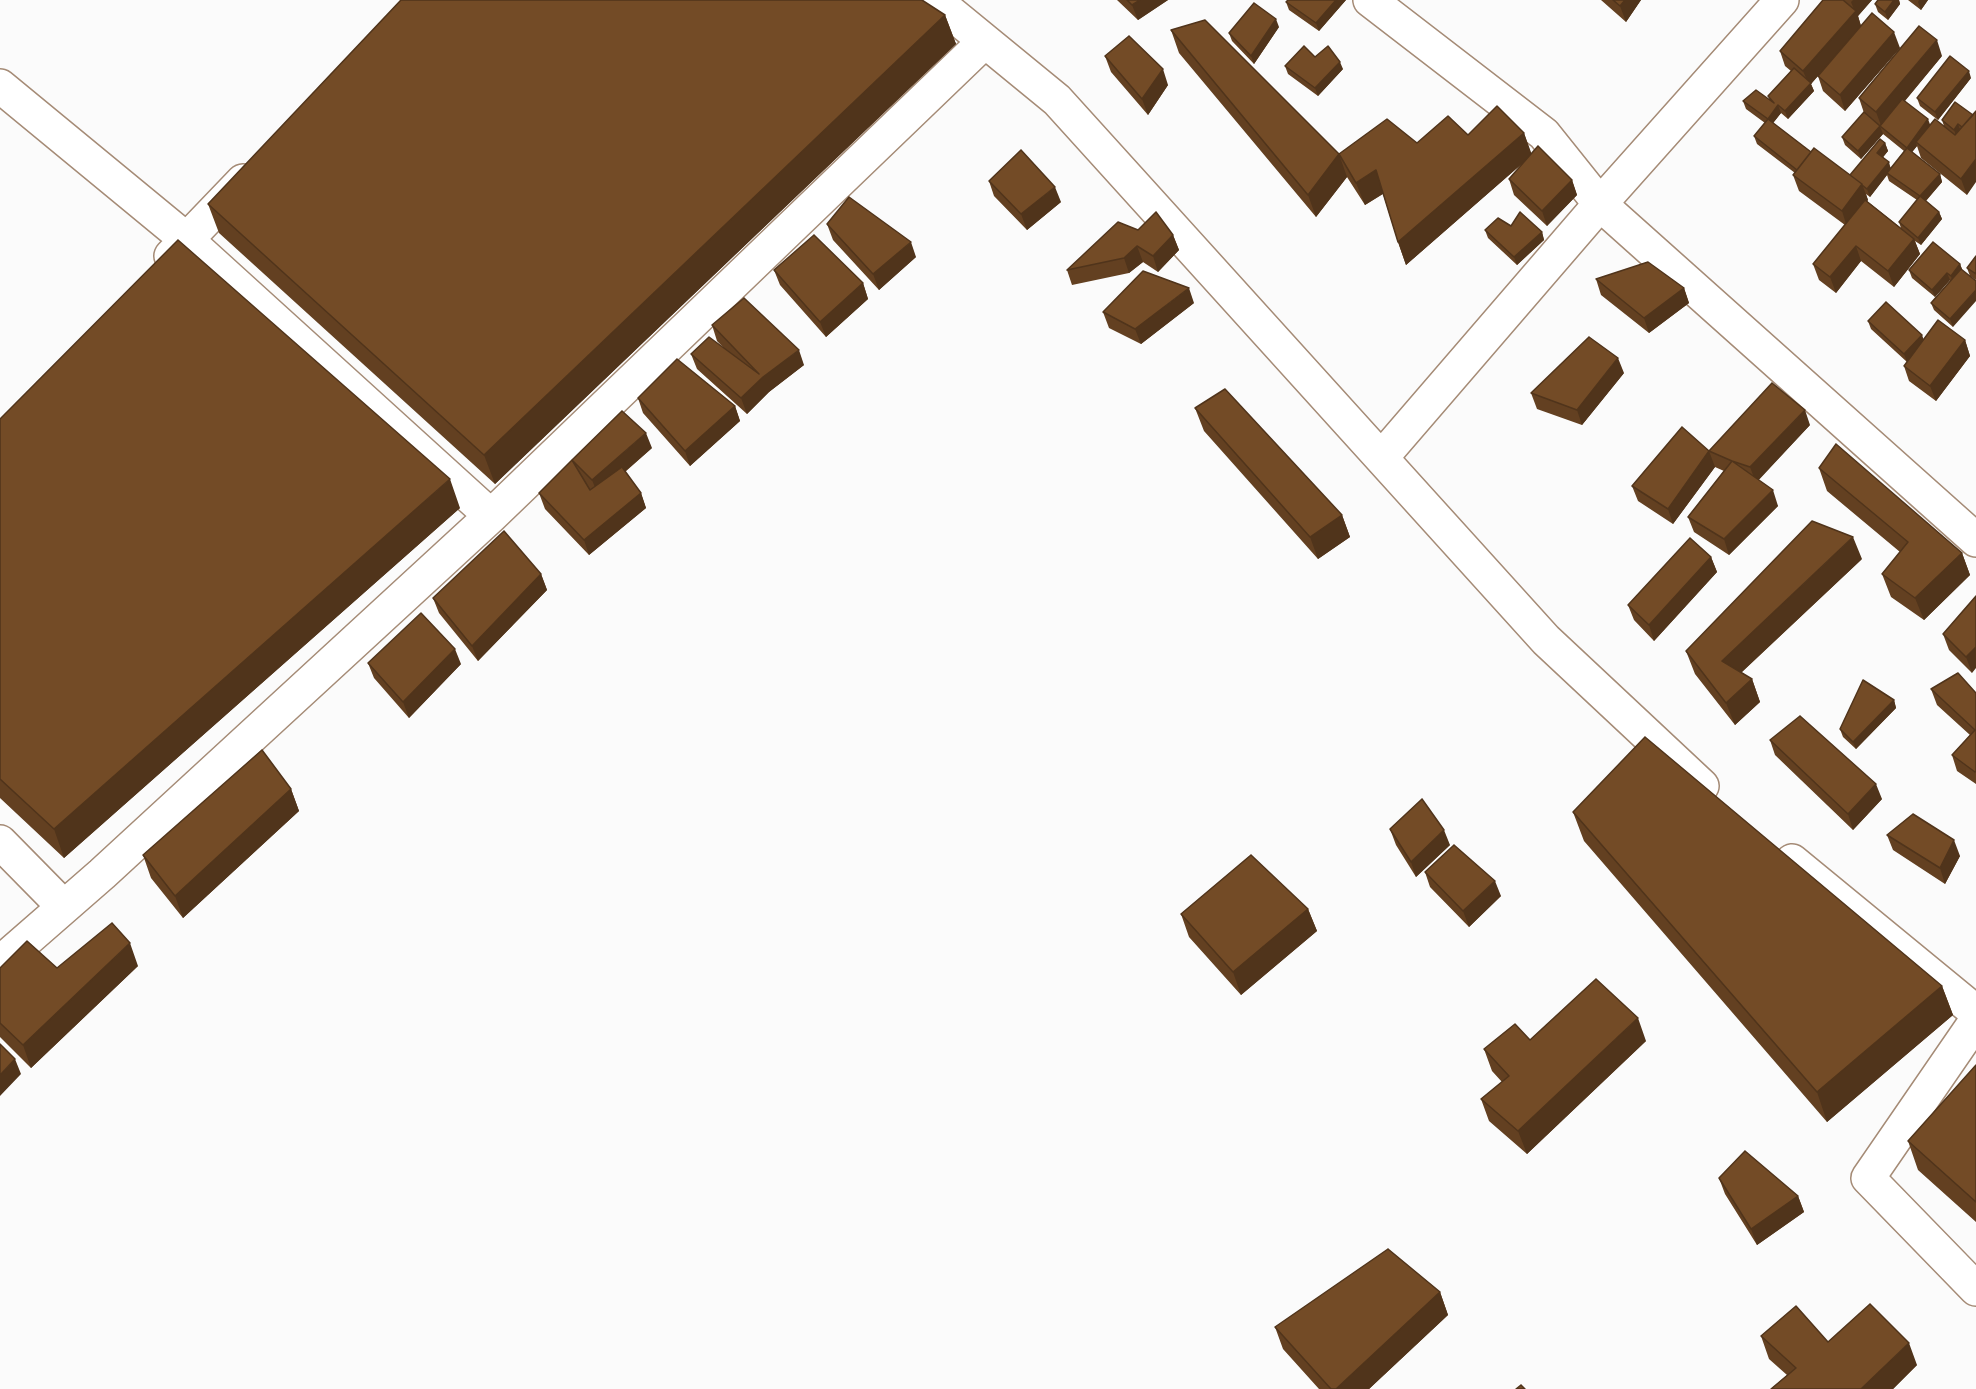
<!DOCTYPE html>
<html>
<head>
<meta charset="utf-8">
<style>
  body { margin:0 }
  canvas { display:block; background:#fbfbfb }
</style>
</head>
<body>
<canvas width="1976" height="1389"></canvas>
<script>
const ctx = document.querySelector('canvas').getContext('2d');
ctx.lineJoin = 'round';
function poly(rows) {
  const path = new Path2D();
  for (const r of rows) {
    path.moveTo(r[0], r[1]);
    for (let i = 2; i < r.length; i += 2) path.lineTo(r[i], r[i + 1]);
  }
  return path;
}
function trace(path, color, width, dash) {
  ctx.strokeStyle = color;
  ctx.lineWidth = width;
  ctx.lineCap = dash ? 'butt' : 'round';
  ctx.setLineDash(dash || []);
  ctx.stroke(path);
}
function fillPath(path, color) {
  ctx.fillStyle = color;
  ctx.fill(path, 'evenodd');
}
const minor = poly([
  [935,0,1057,100,1546,640,1702,786],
  [1370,0,1544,134,1600,204,1976,540],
  [0,86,187,240,491,516],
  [171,256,243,181],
  [1382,457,1600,204,1782,0],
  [0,842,64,907],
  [1792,861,1976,1012],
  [0,963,102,874,491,516,985,41],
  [1976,1021,1868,1178,1976,1289]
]);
trace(minor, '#a58b76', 36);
trace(minor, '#fff', 33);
fillPath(poly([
  [1117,0,1168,0,1138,20],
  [1346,0,1319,31,1289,10,1286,2],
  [1601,0,1641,0,1626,22],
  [1823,0,1872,0,1858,16,1861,26,1900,48,1845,111,1823,91,1818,76,1811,84,1814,91,1788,119,1781,113,1773,123,1811,152,1850,176,1885,143,1888,151,1883,157,1891,168,1904,151,1883,134,1880,126,1883,134,1861,159,1845,145,1842,137,1864,113,1859,98,1942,56,1905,101,1930,125,1944,126,1942,120,1973,115,1967,195,1921,158,1917,146,1912,152,1940,174,1942,182,1926,201,1939,212,1942,219,1921,245,1915,241,1920,254,1894,287,1861,261,1836,293,1819,280,1813,264,1845,225,1799,191,1793,175,1795,173,1757,144,1754,136,1765,123,1746,109,1743,101,1770,99,1768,96,1791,71,1785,66,1780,51],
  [1887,175,1889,181,1917,200,1899,222,1901,228,1867,201,1868,200,1866,194,1870,197],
  [1878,0,1899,0,1900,4,1888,20,1878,12,1875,4],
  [1908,0,1928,0,1921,10],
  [945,15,956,44,495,484,219,233,208,204],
  [1279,27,1254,64,1232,41,1229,33],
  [1171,30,1339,154,1468,135,1524,133,1531,154,1572,180,1577,195,1547,226,1514,195,1509,179,1524,162,1406,265,1398,242,1383,194,1365,205,1347,177,1316,217,1179,53],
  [1105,56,1168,85,1148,115,1111,72],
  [1315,57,1343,69,1318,96,1288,74,1285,66],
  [1971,78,1938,120,1920,106,1917,98],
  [989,181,1061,202,1027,230,994,196],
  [827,224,916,257,879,290,833,240],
  [1511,226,1542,232,1544,240,1517,265,1488,238,1485,230],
  [1138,230,1173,235,1179,250,1158,272,1143,262,1129,273,1072,285,1067,270],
  [1976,256,1976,280,1970,276,1967,268],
  [1960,264,1962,269,1953,327,1934,310,1931,303,1950,281,1950,280,1935,297,1912,278,1909,270],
  [774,270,863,283,868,299,826,337,780,285],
  [1596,279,1684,288,1689,303,1649,333,1601,295],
  [1194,303,1141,344,1109,328,1103,312],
  [1868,321,1924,340,1965,340,1970,356,1936,401,1909,381,1904,366,1907,362,1871,329],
  [712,325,804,365,769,392,747,414,697,369,691,354,726,350,717,341],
  [1624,373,1582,425,1537,409,1531,393],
  [638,398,735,406,740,421,690,466,643,413],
  [1195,408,1342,515,1350,537,1318,559,1204,431],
  [0,419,460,508,64,858,0,798],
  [1810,425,1758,480,1778,506,1729,555,1694,532,1688,517,1724,471,1715,467,1709,451],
  [652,448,625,472,641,493,646,508,589,555,545,509,539,493,572,460],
  [1709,451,1715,467,1673,524,1638,501,1632,486],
  [1819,468,1962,553,1970,575,1924,620,1891,597,1882,574,1900,552,1827,491],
  [1711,557,1717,572,1654,641,1634,620,1628,605],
  [1862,559,1741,673,1752,679,1760,702,1735,725,1695,674,1686,651],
  [541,574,547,590,478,661,439,613,433,598],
  [1976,596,1972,673,1949,650,1943,634],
  [368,663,461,664,409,718,374,678],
  [1931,689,1976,693,1976,784,1957,771,1952,755,1970,735,1937,705],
  [1894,700,1896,708,1856,749,1843,737,1840,729],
  [1770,740,1882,799,1853,830,1775,755],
  [291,789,299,811,183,918,151,878,143,855],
  [1573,812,1942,986,1953,1015,1827,1122,1584,841],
  [1390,829,1450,845,1416,877,1396,845],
  [1887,835,1960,856,1945,884,1893,850],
  [1425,872,1501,896,1469,927,1430,887],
  [1308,909,1317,931,1241,995,1189,937,1181,914],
  [138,966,31,1068,0,1037,0,968],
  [1530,1040,1646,1041,1527,1154,1489,1121,1481,1099,1502,1082,1492,1071,1484,1049],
  [1976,1065,1976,1222,1918,1170,1908,1141],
  [1719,1178,1798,1196,1804,1212,1757,1245,1725,1194],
  [1440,1292,1448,1315,1369,1389,1319,1389,1283,1349,1275,1327],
  [1761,1336,1828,1342,1917,1365,1893,1389,1771,1389,1787,1375,1769,1359]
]), '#634021');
fillPath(poly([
  [1140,0,1168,0,1138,20,1132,5],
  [1336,0,1346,0,1319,31,1316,23],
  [1625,0,1641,0,1626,22,1620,6],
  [1853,0,1872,0,1858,16,1861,26,1811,84,1814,91,1788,119,1785,111,1809,85,1803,71,1855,12,1851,2],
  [1894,0,1899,0,1900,4,1888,20,1885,12],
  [1919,0,1928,0,1921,10,1918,2],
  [945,15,956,44,495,484,484,455],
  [1276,19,1279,27,1254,64,1251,56],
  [1894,32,1900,48,1845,111,1840,95],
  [1937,40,1942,56,1882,128,1876,112],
  [1340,62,1343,69,1318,96,1315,88],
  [1163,69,1168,85,1148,115,1142,99],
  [1969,71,1971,78,1938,120,1935,112],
  [1778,105,1781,113,1770,127,1768,119],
  [1928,119,1931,127,1916,142,1917,146,1909,156,1907,148],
  [1958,124,1961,132,1957,138,1954,130],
  [1880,126,1883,134,1861,159,1858,151],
  [1524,133,1532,155,1406,265,1398,242],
  [1885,143,1888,151,1880,161,1877,153],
  [1339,154,1347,177,1316,217,1308,195],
  [1976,159,1976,182,1967,195,1961,179],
  [1889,162,1891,170,1887,173,1887,175,1870,197,1867,189],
  [1376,170,1384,193,1365,205,1356,183],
  [1940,174,1942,182,1923,204,1920,196],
  [1572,180,1577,195,1547,226,1542,211],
  [1862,184,1868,200,1847,227,1842,211],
  [1055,187,1061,202,1027,230,1021,214],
  [1939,212,1942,219,1921,245,1918,238],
  [1542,232,1544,240,1517,265,1514,257],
  [1173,235,1179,250,1158,272,1153,256],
  [1914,239,1920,254,1894,287,1888,271],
  [911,242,916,257,879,290,873,274],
  [1137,246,1143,262,1129,273,1124,258],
  [1856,246,1861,261,1836,293,1830,277],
  [1960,264,1963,272,1953,284,1951,276],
  [1947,273,1950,280,1935,297,1932,290],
  [863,283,868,299,826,337,820,322],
  [1189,288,1194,303,1141,344,1135,329],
  [1684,288,1689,303,1649,333,1644,318],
  [1976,290,1976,301,1953,327,1950,319],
  [1922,335,1925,343,1907,362,1904,354],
  [1965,340,1970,356,1936,401,1930,386],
  [799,350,804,365,769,392,747,414,741,398,763,377],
  [1618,358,1624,373,1582,425,1577,410],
  [735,406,740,421,690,466,685,451],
  [1805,410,1810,425,1756,483,1750,467],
  [646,433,652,448,598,495,592,480],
  [1709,451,1715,467,1673,524,1668,509],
  [450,479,460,508,64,858,54,829],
  [1773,490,1778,506,1729,555,1724,539],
  [641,493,646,508,589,555,584,540],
  [1342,515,1350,537,1318,559,1310,537],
  [1853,537,1862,559,1730,683,1722,661],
  [1962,553,1970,575,1924,620,1915,598],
  [1711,557,1717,572,1654,641,1649,625],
  [541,574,547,590,478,661,472,646],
  [1976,647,1976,668,1972,673,1966,657],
  [455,649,461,664,409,718,403,702],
  [1752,679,1760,702,1735,725,1726,703],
  [1894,700,1896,708,1856,749,1853,742],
  [1876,784,1882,799,1853,830,1848,814],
  [291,789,299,811,183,918,175,896],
  [1444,830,1450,845,1416,877,1411,862],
  [1954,840,1960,856,1945,884,1940,868],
  [1495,881,1501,896,1469,927,1463,911],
  [1308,909,1317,931,1241,995,1233,972],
  [130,943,138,966,31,1068,23,1045],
  [1942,986,1953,1015,1827,1122,1817,1092],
  [1638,1018,1646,1041,1527,1154,1518,1131],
  [15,1059,21,1074,0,1096,0,1075],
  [1798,1196,1804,1212,1757,1245,1751,1229],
  [1440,1292,1448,1315,1369,1389,1336,1389],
  [1909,1343,1917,1365,1893,1389,1861,1389]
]), '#50341b');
const building = poly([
  [401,0,922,0,945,15,484,455,208,204,401,0],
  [1127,0,1140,0,1132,5,1127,0],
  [1288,0,1336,0,1316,23,1286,2,1288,0],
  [1613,0,1625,0,1620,6,1613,0],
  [1823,0,1843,0,1856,11,1803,71,1780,51,1823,0],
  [1878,0,1894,0,1885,12,1875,4,1878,0],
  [1254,3,1276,19,1251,56,1229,33,1254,3],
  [1872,13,1894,32,1840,95,1818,76,1872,13],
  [1205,20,1339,154,1308,195,1171,30,1205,20],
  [1919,26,1937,40,1876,112,1859,98,1919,26],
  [1129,36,1163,69,1142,99,1105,56,1129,36],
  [1304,46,1315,57,1328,46,1340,62,1315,88,1285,66,1304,46],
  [1950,56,1969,71,1935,112,1917,98,1950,56],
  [1794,68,1811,83,1785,111,1778,105,1768,119,1743,101,1756,90,1774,103,1768,96,1794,68],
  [1902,99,1928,119,1907,148,1880,126,1902,99],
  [1955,102,1973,115,1962,127,1958,124,1954,130,1942,120,1955,102],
  [1497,106,1524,133,1398,242,1376,170,1356,183,1339,154,1387,119,1417,143,1448,116,1468,135,1497,106],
  [1976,111,1976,159,1961,179,1916,142,1935,119,1955,135,1976,111],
  [1864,112,1880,126,1858,151,1842,137,1864,112],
  [1768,119,1811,152,1797,170,1754,136,1768,119],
  [1880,139,1885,143,1877,153,1889,162,1867,189,1862,185,1862,184,1850,175,1880,139],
  [1538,146,1572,180,1542,211,1509,179,1538,146],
  [1814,148,1862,184,1842,211,1793,175,1814,148],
  [1907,148,1940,174,1920,196,1887,173,1907,148],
  [1021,150,1055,187,1021,214,989,181,1021,150],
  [1920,196,1939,212,1918,238,1899,222,1920,196],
  [849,197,911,242,873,274,827,224,849,197],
  [1865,200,1914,239,1888,271,1856,246,1830,277,1813,264,1865,200],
  [1156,212,1173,235,1153,256,1137,246,1124,258,1067,270,1118,222,1138,230,1156,212],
  [1520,212,1542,232,1514,257,1485,230,1498,218,1511,226,1520,212],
  [814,235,863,283,820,322,774,270,814,235],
  [178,240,450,479,54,829,0,779,0,419,178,240],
  [1933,242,1960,264,1951,276,1947,273,1932,290,1909,270,1933,242],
  [1976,256,1976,274,1967,268,1976,256],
  [1648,262,1684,288,1644,318,1596,279,1648,262],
  [1961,269,1976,281,1976,290,1950,319,1931,303,1961,269],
  [1143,271,1189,288,1135,329,1103,312,1143,271],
  [744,298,799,350,763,377,741,398,691,354,709,337,759,374,712,325,744,298],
  [1886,302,1922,335,1904,354,1868,321,1886,302],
  [1938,320,1965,340,1930,386,1904,366,1938,320],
  [1589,337,1618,358,1577,410,1531,393,1589,337],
  [677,359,735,406,685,451,638,398,677,359],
  [1772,383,1805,410,1750,467,1732,461,1773,490,1724,539,1688,517,1732,461,1709,451,1772,383],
  [1225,389,1342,515,1310,537,1195,408,1225,389],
  [622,411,646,433,592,480,572,460,622,411],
  [1682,427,1709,451,1668,509,1632,486,1682,427],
  [1836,444,1962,553,1915,598,1882,574,1908,542,1819,468,1836,444],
  [572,460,590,490,622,467,641,493,584,540,539,493,572,460],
  [1812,521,1853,537,1722,661,1752,679,1726,703,1686,651,1812,521],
  [504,531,541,574,472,646,433,598,504,531],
  [1690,538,1711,557,1649,625,1628,605,1690,538],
  [1976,596,1976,647,1966,657,1943,634,1976,596],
  [421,613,455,649,403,702,368,663,421,613],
  [1958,673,1976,693,1976,771,1975,772,1952,755,1975,730,1931,689,1958,673],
  [1863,680,1894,700,1853,742,1840,729,1863,680],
  [1800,716,1876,784,1848,814,1770,740,1800,716],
  [1645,737,1942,986,1817,1092,1573,812,1645,737],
  [262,750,291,789,175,896,143,855,262,750],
  [1422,799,1444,830,1411,862,1390,829,1422,799],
  [1913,814,1954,840,1940,868,1887,835,1913,814],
  [1454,845,1495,881,1463,911,1425,872,1454,845],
  [1251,855,1308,909,1233,972,1181,914,1251,855],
  [112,923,130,943,23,1045,0,1023,0,968,27,941,57,968,112,923],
  [1596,979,1638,1018,1518,1131,1481,1099,1509,1076,1484,1049,1515,1024,1530,1040,1596,979],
  [0,1044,15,1059,0,1075,0,1044],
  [1976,1065,1976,1202,1908,1141,1976,1065],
  [1745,1151,1798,1196,1751,1229,1719,1178,1745,1151],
  [1388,1249,1440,1292,1336,1389,1331,1389,1275,1327,1388,1249],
  [1870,1304,1909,1343,1861,1389,1771,1389,1796,1368,1761,1336,1796,1306,1828,1342,1870,1304],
  [1521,1385,1525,1389,1516,1389,1521,1385]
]);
fillPath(building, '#734b26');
trace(building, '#50341b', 1.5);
</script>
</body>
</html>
